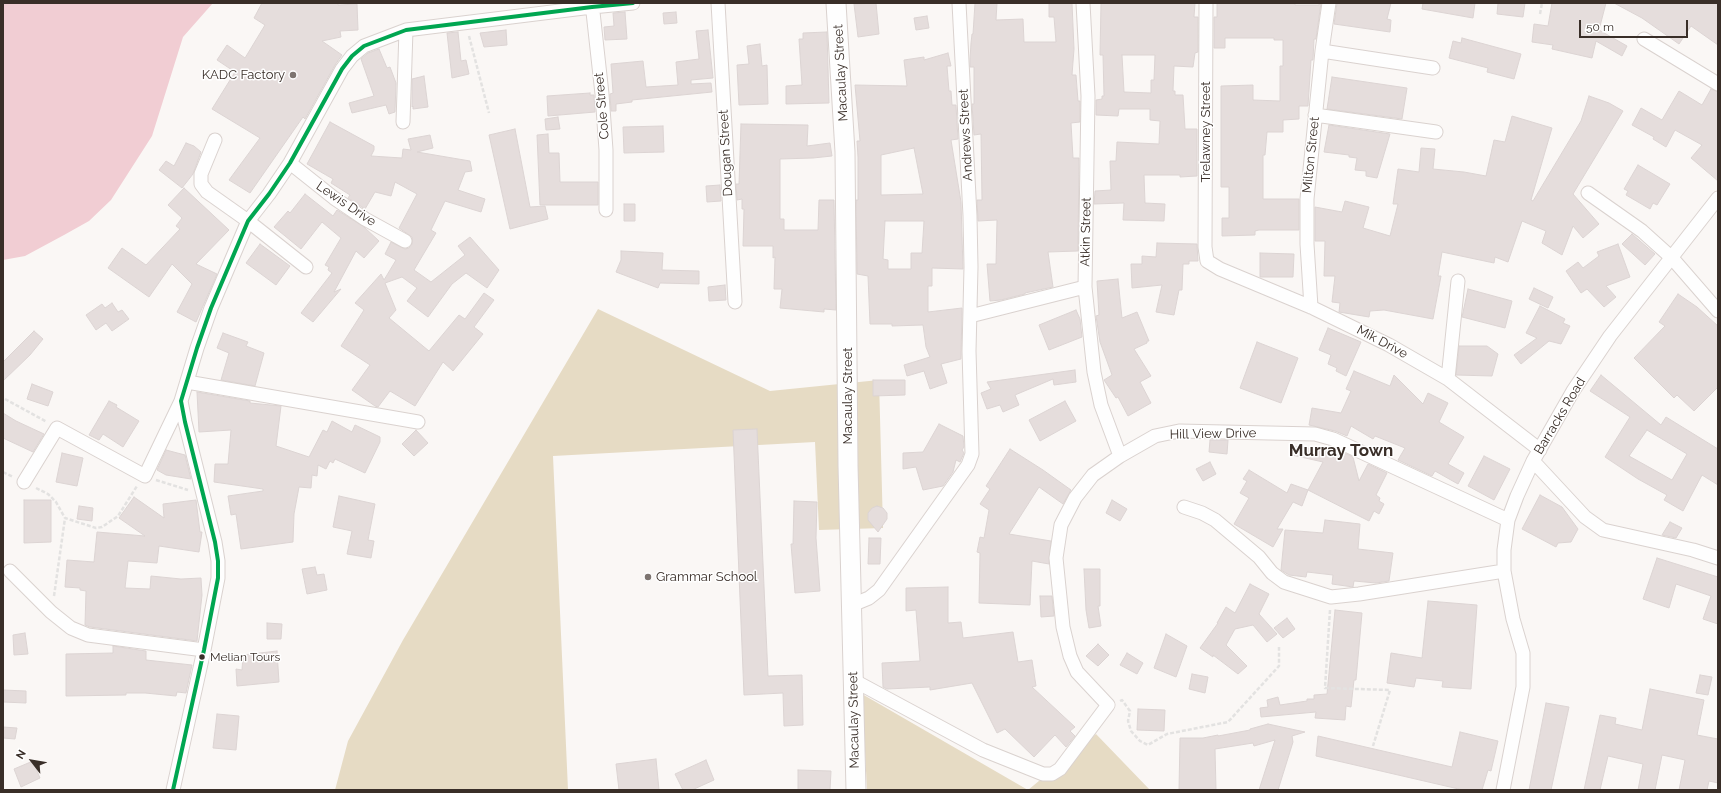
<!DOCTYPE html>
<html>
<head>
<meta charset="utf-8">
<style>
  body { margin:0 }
  #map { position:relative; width:1721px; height:793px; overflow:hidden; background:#faf7f5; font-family:Raleway,sans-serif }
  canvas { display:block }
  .frame { position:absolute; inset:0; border:4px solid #392e28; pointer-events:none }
  .north { position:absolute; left:12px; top:741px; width:40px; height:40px; -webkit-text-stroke:3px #fff; paint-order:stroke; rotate:301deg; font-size:11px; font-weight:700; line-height:16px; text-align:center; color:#392e28 }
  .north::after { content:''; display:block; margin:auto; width:14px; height:18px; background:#392e28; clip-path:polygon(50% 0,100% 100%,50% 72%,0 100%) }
  .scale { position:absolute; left:1579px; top:20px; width:109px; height:18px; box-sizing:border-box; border:2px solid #392e28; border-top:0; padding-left:5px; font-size:12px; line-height:14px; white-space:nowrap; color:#392e28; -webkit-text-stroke:3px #fff; paint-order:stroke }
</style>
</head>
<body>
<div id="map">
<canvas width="1721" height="793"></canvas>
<div class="frame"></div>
<div class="north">N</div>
<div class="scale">50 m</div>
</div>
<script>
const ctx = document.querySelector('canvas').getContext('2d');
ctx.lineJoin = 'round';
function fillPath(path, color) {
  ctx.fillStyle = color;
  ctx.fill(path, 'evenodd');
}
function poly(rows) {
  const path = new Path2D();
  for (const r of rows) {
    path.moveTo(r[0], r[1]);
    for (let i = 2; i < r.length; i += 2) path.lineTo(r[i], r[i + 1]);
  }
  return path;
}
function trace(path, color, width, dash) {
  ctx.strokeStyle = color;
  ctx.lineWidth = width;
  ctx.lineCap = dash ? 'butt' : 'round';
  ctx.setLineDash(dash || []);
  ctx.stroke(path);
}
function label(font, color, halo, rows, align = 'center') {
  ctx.font = font + ' Raleway,sans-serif';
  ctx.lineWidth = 3;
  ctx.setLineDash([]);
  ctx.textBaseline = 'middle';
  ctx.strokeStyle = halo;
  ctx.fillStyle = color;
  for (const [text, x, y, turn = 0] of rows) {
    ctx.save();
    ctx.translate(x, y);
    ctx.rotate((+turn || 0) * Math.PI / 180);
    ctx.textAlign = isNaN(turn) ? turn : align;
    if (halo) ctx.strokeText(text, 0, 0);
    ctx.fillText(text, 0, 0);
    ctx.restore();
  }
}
fillPath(poly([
  [598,309,770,391,879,380,883,528,819,530,815,442,553,456,568,790,335,790,348,741,403,640],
  [862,694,1028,790,867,790],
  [1096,734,1150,790,1028,790]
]), '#e6dbc4');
fillPath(poly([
  [3,3,213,3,183,37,152,136,111,200,89,221,64,235,25,256,3,260]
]), '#f1cdd3');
const building = poly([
  [262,3,338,3,338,5,357,4,358,30,340,31,341,37,322,41,342,55,335,65,305,119,303,117,250,193,229,180,260,138,212,109,235,72,217,60,227,45,245,58,265,25,254,18,262,3],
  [876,3,879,34,858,37,854,4,876,3],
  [975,3,997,3,996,20,1023,19,1024,42,1056,42,1054,17,1049,17,1049,3,1072,3,1074,49,1072,75,1076,75,1078,101,1080,101,1080,122,1071,123,1073,158,1079,158,1078,251,1048,252,1053,287,1025,293,1025,294,1001,300,990,301,987,264,996,264,997,220,978,221,977,200,982,200,981,134,974,135,972,104,974,104,974,67,970,67,970,59,971,43,972,34,973,34,975,3],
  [1101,3,1195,3,1194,17,1198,17,1198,52,1195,53,1193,67,1174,66,1173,91,1175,91,1175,95,1183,95,1185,129,1197,129,1197,176,1180,177,1180,175,1144,175,1145,203,1165,204,1164,221,1123,220,1124,203,1094,204,1095,191,1111,190,1110,161,1116,161,1117,142,1159,144,1160,121,1150,120,1150,109,1119,109,1118,116,1096,115,1096,100,1102,99,1102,96,1104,96,1103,55,1100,55,1101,3],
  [1122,55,1155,55,1154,80,1151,80,1151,93,1124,92,1122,55],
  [1217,3,1295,3,1295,5,1319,5,1319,3,1321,3,1316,39,1314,39,1313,60,1311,60,1308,106,1299,106,1299,119,1283,120,1283,132,1267,132,1265,155,1263,155,1263,199,1299,199,1299,230,1259,230,1255,231,1255,235,1222,236,1222,218,1229,218,1229,187,1221,187,1221,86,1253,85,1253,100,1280,101,1280,66,1283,66,1283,40,1274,40,1274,38,1225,38,1225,48,1214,48,1214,17,1217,17,1217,3],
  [1337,3,1391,3,1387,19,1391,20,1390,32,1334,24,1337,3],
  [1423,3,1475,3,1473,18,1422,9,1423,3],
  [1498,3,1525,3,1523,17,1497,14,1498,3],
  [1552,3,1606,3,1599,30,1627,46,1622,56,1596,41,1592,58,1552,49,1553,45,1532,42,1534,24,1548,26,1552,3],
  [1614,3,1718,3,1718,45,1691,26,1679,44,1642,18,1614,3],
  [625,12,627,39,605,40,604,27,614,26,613,13,625,12],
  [676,12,677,23,664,24,663,13,676,12],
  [927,16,929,28,916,30,914,18,927,16],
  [506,30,507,45,484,47,480,33,506,30],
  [708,30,713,78,691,80,691,84,711,83,712,92,632,100,632,102,616,104,616,111,611,111,610,94,613,93,611,64,643,61,646,87,678,85,676,62,699,59,696,31,708,30],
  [458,32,461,61,466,60,469,74,452,78,447,33,458,32],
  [827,32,829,103,786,104,786,86,802,85,799,39,803,39,803,33,827,32],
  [1462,38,1521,54,1514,79,1487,72,1488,68,1449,58,1453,41,1461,43,1462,38],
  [760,44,762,66,767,65,768,104,739,105,737,65,749,64,747,46,760,44],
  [379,49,387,68,390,67,396,83,395,112,389,114,386,105,352,113,349,103,374,96,361,59,368,53,379,49],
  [948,53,951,66,947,66,949,91,951,91,952,105,956,105,958,139,951,140,961,202,963,269,932,268,932,286,928,286,928,312,962,308,961,359,941,364,947,383,930,389,924,371,907,376,904,365,930,357,926,347,923,325,892,326,892,324,870,324,868,276,857,274,856,200,858,200,858,157,857,141,860,141,855,85,907,86,904,60,924,57,924,60,948,53],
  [914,148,923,194,881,195,881,155,914,148],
  [885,221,924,221,922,253,911,253,911,269,888,269,888,260,883,259,885,221],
  [424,76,428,107,413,109,413,106,412,107,412,79,424,76],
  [1332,77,1407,88,1402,119,1327,109,1332,77],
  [1711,89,1718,92,1718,181,1691,158,1702,145,1675,130,1666,147,1653,139,1654,137,1632,125,1641,108,1662,120,1679,91,1702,105,1711,89],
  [590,93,590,95,594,95,595,112,548,116,547,96,590,93],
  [1589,96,1609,103,1623,111,1573,194,1599,224,1583,238,1573,226,1562,255,1542,243,1546,231,1522,221,1508,262,1495,257,1494,263,1442,252,1438,276,1441,276,1433,319,1384,310,1370,311,1369,317,1339,312,1340,303,1332,302,1335,276,1324,276,1325,241,1315,241,1315,207,1342,212,1345,201,1369,207,1363,228,1390,236,1398,204,1393,204,1398,169,1419,172,1421,148,1435,149,1433,169,1464,172,1486,176,1494,140,1505,142,1512,116,1552,128,1531,200,1533,201,1581,121,1589,96],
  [558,117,560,129,546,130,545,119,558,117],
  [330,122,374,146,374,150,371,156,402,158,403,149,411,150,408,139,430,135,433,148,417,152,470,161,472,171,465,172,458,190,485,199,481,212,445,201,431,230,436,233,414,270,431,282,465,255,458,246,470,237,499,270,487,288,466,273,452,284,428,317,407,301,417,288,402,277,385,283,396,310,389,318,429,351,459,315,465,319,484,293,494,300,474,327,483,334,453,371,443,362,415,406,390,391,378,407,375,406,352,390,370,365,341,346,364,310,355,303,381,274,384,280,396,260,385,254,391,242,405,249,409,248,412,244,412,237,399,228,417,194,395,182,391,196,375,192,365,209,348,198,350,195,331,183,333,179,307,164,330,122],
  [741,124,808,125,807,146,830,143,832,156,813,158,780,159,780,219,784,219,784,230,818,230,819,200,834,200,836,310,824,309,824,312,780,308,782,289,774,289,775,257,773,258,773,246,743,246,744,209,742,209,742,199,737,200,736,184,739,184,741,124],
  [1329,125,1390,134,1377,178,1366,176,1366,171,1355,170,1357,158,1349,157,1349,155,1324,152,1329,125],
  [663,126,664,152,624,153,623,127,663,126],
  [515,129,530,207,545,206,548,219,510,229,489,135,515,129],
  [548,134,549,153,559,153,560,182,598,182,598,205,540,205,537,135,548,134],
  [186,143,194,146,201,152,193,174,182,188,159,170,166,161,174,166,186,143],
  [1638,165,1670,184,1657,205,1653,203,1650,209,1626,195,1628,191,1624,189,1638,165],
  [720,185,721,201,707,202,706,186,720,185],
  [184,188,229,230,196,264,217,274,196,322,177,312,192,284,172,264,149,297,108,268,122,248,146,265,180,229,176,226,182,218,168,205,184,188],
  [305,194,333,216,337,210,364,227,379,241,364,258,356,251,334,292,341,289,313,322,301,313,332,273,328,270,329,267,325,265,341,238,322,222,301,249,274,227,288,211,290,213,305,194],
  [624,204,635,204,635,221,624,221,624,204],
  [1632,234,1655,254,1645,265,1622,244,1632,234],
  [1157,243,1197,244,1198,261,1189,261,1189,264,1183,264,1182,290,1179,290,1174,315,1156,312,1162,285,1132,288,1131,264,1142,264,1142,256,1156,257,1157,243],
  [260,244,290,266,276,285,246,263,260,244],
  [1618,244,1630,277,1606,286,1616,297,1604,307,1587,289,1581,293,1566,271,1578,262,1583,268,1599,256,1597,252,1618,244],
  [621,251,663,253,662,270,699,271,699,284,660,283,658,288,616,272,621,260,621,251],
  [1260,253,1294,254,1293,277,1260,277,1260,253],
  [1118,279,1122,318,1137,312,1149,341,1147,341,1147,343,1134,349,1151,376,1140,382,1151,403,1128,416,1118,397,1116,398,1104,380,1112,375,1100,342,1096,316,1099,315,1097,281,1118,279],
  [725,285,726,300,709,301,708,287,725,285],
  [1534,288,1553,297,1548,308,1529,299,1534,288],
  [1468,289,1512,301,1505,328,1462,317,1468,289],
  [1678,294,1697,307,1718,326,1718,387,1694,411,1677,395,1674,398,1634,358,1665,326,1659,322,1678,294],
  [112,303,118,312,122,310,129,319,112,331,106,323,96,330,86,315,102,304,105,308,112,303],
  [1540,306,1565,319,1563,323,1570,326,1561,344,1549,341,1521,364,1514,355,1537,338,1526,333,1540,306],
  [1076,310,1080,319,1082,337,1049,350,1039,325,1076,310],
  [1328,328,1361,342,1346,376,1336,371,1337,368,1328,364,1331,355,1319,350,1328,328],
  [34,331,43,339,30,355,3,381,3,362,34,331],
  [223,333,248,342,246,346,264,353,255,386,221,380,229,353,217,348,223,333],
  [1257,342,1298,358,1281,403,1240,388,1257,342],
  [1459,346,1487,346,1498,354,1492,376,1456,375,1459,346],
  [1075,370,1076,382,1054,385,1053,379,1015,395,1019,405,1003,412,1000,405,987,409,981,393,991,389,987,382,1075,370],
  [1354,371,1390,386,1394,375,1423,404,1428,393,1448,403,1439,422,1464,437,1448,464,1464,473,1458,484,1435,471,1432,476,1398,460,1405,448,1375,436,1373,439,1351,426,1347,436,1335,431,1309,425,1312,408,1341,413,1351,391,1346,389,1354,371],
  [1601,375,1661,425,1666,417,1718,449,1718,485,1702,475,1683,511,1664,500,1667,495,1638,479,1605,457,1630,417,1590,391,1601,375],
  [1647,430,1687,454,1672,480,1629,456,1647,430],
  [873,380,905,380,905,395,873,396,873,380],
  [32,384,53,392,48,406,27,399,32,384],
  [197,392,250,401,250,403,281,406,276,446,309,457,323,430,327,432,332,421,352,432,355,425,380,437,380,442,365,473,335,459,333,463,330,461,326,469,318,465,317,476,312,475,311,488,299,487,294,514,293,542,241,549,236,514,231,515,228,496,263,491,263,489,214,482,215,464,228,464,231,430,199,432,197,392],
  [109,401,117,405,116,407,139,421,123,447,103,434,99,440,89,435,109,401],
  [1065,401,1076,421,1040,441,1029,420,1065,401],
  [3,413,16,421,44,434,33,452,3,438,3,413],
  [939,424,963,436,964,447,962,450,964,453,960,462,956,460,953,472,943,486,923,490,916,467,903,469,903,453,923,452,939,424],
  [757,429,768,676,802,675,803,725,784,726,783,693,744,695,733,430,757,429],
  [416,430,428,443,414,456,402,444,416,430],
  [1210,440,1228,440,1227,454,1209,452,1210,440],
  [1293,446,1347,454,1353,457,1359,481,1368,464,1387,473,1376,495,1380,498,1379,501,1384,504,1379,514,1374,511,1369,521,1308,490,1323,462,1292,455,1293,446],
  [1010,449,1043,470,1071,490,1063,504,1039,487,1009,534,1051,541,1049,564,1032,561,1030,605,979,603,980,553,977,552,980,537,984,538,989,510,980,504,990,489,986,486,1010,449],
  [166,450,185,455,191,479,166,475,157,470,166,450],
  [62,453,83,458,77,486,56,482,62,453],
  [1484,456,1510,469,1494,500,1468,486,1484,456],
  [1210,462,1216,474,1203,481,1196,469,1210,462],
  [1249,470,1287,493,1291,484,1308,490,1302,506,1293,502,1277,529,1283,529,1273,547,1234,524,1249,498,1240,493,1247,481,1243,479,1249,470],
  [1540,495,1562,507,1578,529,1571,542,1558,543,1556,547,1522,529,1540,495],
  [339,496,375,504,368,540,374,541,371,558,347,554,352,531,333,527,339,496],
  [134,497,164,518,163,504,196,500,200,532,202,532,199,552,159,546,157,563,128,561,125,588,150,589,151,576,181,579,201,578,202,595,197,641,90,627,85,625,86,591,80,590,80,588,65,587,67,560,94,562,97,532,145,536,119,518,134,497],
  [24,500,51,500,51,542,24,543,24,500],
  [1112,500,1127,509,1120,521,1106,513,1112,500],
  [794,501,817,502,816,538,820,591,795,593,791,544,793,544,794,501],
  [79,506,93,508,92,521,77,519,79,506],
  [877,506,883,508,887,513,887,519,878,532,868,520,868,513,872,508,877,506],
  [1325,520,1360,524,1358,549,1393,553,1389,581,1376,583,1354,581,1353,587,1332,584,1333,575,1307,572,1306,577,1289,575,1281,570,1285,530,1323,533,1325,520],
  [1670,522,1682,528,1676,538,1662,535,1670,522],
  [869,538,881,538,880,564,868,564,869,538],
  [1657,558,1718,577,1718,624,1703,619,1711,596,1676,584,1669,608,1643,599,1657,558],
  [315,567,317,575,324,574,327,590,307,594,302,569,315,567],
  [1084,569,1100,569,1100,606,1098,606,1101,626,1089,628,1086,610,1084,569],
  [1250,584,1269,594,1259,614,1277,634,1267,642,1253,625,1235,629,1226,645,1247,666,1238,674,1213,655,1213,657,1200,648,1218,623,1217,623,1226,607,1235,613,1250,584],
  [948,587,948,623,961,622,963,638,1013,632,1018,662,1032,660,1036,686,1032,687,1075,727,1070,731,1075,736,1066,747,1055,735,1034,757,1005,729,997,733,972,683,930,690,930,687,887,689,883,687,882,663,920,661,916,610,906,611,906,588,948,587],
  [1040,596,1052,596,1054,616,1041,617,1040,596],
  [1428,601,1477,605,1471,689,1442,687,1443,681,1416,678,1414,687,1387,683,1391,653,1422,658,1428,601],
  [1335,610,1362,613,1356,680,1354,680,1351,707,1346,706,1345,720,1315,718,1316,712,1261,717,1260,708,1268,707,1267,700,1278,697,1280,705,1307,701,1307,699,1314,699,1314,695,1327,694,1335,610],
  [1287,618,1295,629,1283,638,1274,628,1287,618],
  [267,623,282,624,281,639,267,639,267,623],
  [25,633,28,654,14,655,13,635,25,633],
  [1166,634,1187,646,1176,677,1154,668,1166,634],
  [1098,644,1109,655,1098,666,1086,656,1098,644],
  [113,646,146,651,146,660,192,665,186,693,177,692,176,696,145,693,126,693,126,695,66,696,66,654,113,653,113,646],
  [277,651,279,682,237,686,236,669,242,670,243,655,277,651],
  [1127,653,1143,663,1137,674,1120,665,1127,653],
  [1192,674,1208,677,1205,693,1189,689,1192,674],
  [1700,675,1712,677,1708,695,1696,693,1700,675],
  [1650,689,1704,700,1697,735,1718,739,1718,783,1709,781,1707,790,1679,790,1685,760,1662,755,1655,790,1638,790,1643,764,1608,756,1600,790,1584,790,1600,715,1616,718,1615,724,1642,730,1650,689],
  [3,690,26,691,26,703,3,702,3,690],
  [1546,703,1569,707,1551,790,1529,790,1546,703],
  [1138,709,1165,710,1164,731,1137,730,1138,709],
  [217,714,239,716,236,750,213,748,217,714],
  [1268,724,1305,732,1292,736,1293,742,1278,790,1259,790,1275,740,1254,746,1253,743,1215,749,1216,790,1179,790,1180,738,1203,738,1218,735,1218,736,1250,730,1250,729,1268,724],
  [3,727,17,728,15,739,3,738,3,727],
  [1460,732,1498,741,1491,771,1488,770,1482,790,1463,790,1316,756,1318,736,1452,767,1460,732],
  [656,759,659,790,619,790,616,764,656,759],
  [706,760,714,780,692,790,683,790,675,774,706,760],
  [33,761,40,778,21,787,14,769,33,761],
  [798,770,831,771,830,790,798,790,798,770]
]);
fillPath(building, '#e5dddc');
trace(building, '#dcd4d3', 1);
const street = poly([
  [592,3,602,94,606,150,606,210],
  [718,3,735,302],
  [1083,3,1088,96,1085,287,1094,372,1101,405,1120,456],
  [1206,3,1205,247,1207,261,1220,269,1311,307,1389,345,1448,379,1540,450],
  [1644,39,1718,84],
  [1322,51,1433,68],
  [1315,115,1436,132],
  [403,122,406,30],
  [215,140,201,174,201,184,207,192,248,221,306,267],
  [290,163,334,198,365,219,405,241],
  [1588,193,1642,231,1672,258,1718,311],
  [1311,307,1307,244,1307,199,1322,51,1329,3],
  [970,316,1085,287],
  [1448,379,1458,281],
  [187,382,418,422],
  [1533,461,1585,517,1603,530,1693,550,1718,558],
  [24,482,57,428,145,476,181,401],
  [1184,507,1202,513,1215,520,1259,557,1272,573,1284,582,1331,597,1359,594,1504,571],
  [10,571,51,612,71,628,88,635,204,650],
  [852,605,869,598,879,590,968,465,972,454,969,351,971,267,970,216,959,3],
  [853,680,983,750,1043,774,1052,774,1060,769,1108,705,1077,672,1070,656,1063,627,1056,558,1061,525,1075,498,1093,475,1120,456,1155,436,1179,431,1315,434,1333,439,1508,520],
  [173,790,204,650,218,578,218,561,215,542,185,422,181,401,197,348,211,308,248,221,269,194,290,163,342,69,352,56,364,46,406,30,592,7,633,3],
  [1503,790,1523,687,1523,653,1513,619,1504,571,1504,550,1508,520,1517,496,1533,461,1573,391,1610,336,1718,198]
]);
const secondary = poly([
  [836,3,845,152,848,465,856,790]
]);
trace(street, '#dad2cf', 15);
trace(secondary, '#dad2cf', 21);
trace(poly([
  [1540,14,1542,3],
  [469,36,489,113],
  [5,399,47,422],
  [3,472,13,477],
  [156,480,188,490],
  [36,488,48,494,56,502,65,518,96,528,102,527,118,516,137,486],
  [54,596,65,518],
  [1330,610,1325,688,1390,690,1373,746],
  [1120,701,1122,700,1130,711,1128,721,1131,731,1140,741,1148,745,1167,734,1228,722,1279,666,1279,647]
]), '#e3e2e1', 2.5, [4, 2]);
trace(street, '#fefefe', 13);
trace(secondary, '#fefefe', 19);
trace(poly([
  [173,790,204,650,218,578,218,561,215,542,185,422,181,401,197,348,211,308,248,221,269,194,290,163,342,69,352,56,364,46,406,30,592,7,633,3]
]), '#00a651', 4);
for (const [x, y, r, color] of [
  [293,75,4,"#7d7470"],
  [648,577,4,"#7d7470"],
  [202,657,3.5,"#392e28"]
]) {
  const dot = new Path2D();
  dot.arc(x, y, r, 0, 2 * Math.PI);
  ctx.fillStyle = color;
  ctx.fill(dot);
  trace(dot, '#fff', 1.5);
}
label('12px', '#392e28', '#fff', [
  ["Melian Tours",210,657]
], 'left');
label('13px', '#392e28', '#fff', [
  ["Macaulay Street",841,73,-93],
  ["Cole Street",602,106,-95],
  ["Trelawney Street",1206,132,-90],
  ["Andrews Street",966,135,-93],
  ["Dougan Street",726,153,-93],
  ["Milton Street",1311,155,-84],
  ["Lewis Drive",346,204,34],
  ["Atkin Street",1086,232,-89],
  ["Mik Drive",1382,342,28],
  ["Macaulay Street",848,396,-90],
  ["Barracks Road",1560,416,-59],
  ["Hill View Drive",1213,434,-1],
  ["Macaulay Street",854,720,-91]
]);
label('13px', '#392e28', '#fff', [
  ["KADC Factory",285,75],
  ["Grammar School",656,577,"left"]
], 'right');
label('bold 17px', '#392e28', '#fff', [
  ["Murray Town",1341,451]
]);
</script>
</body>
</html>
